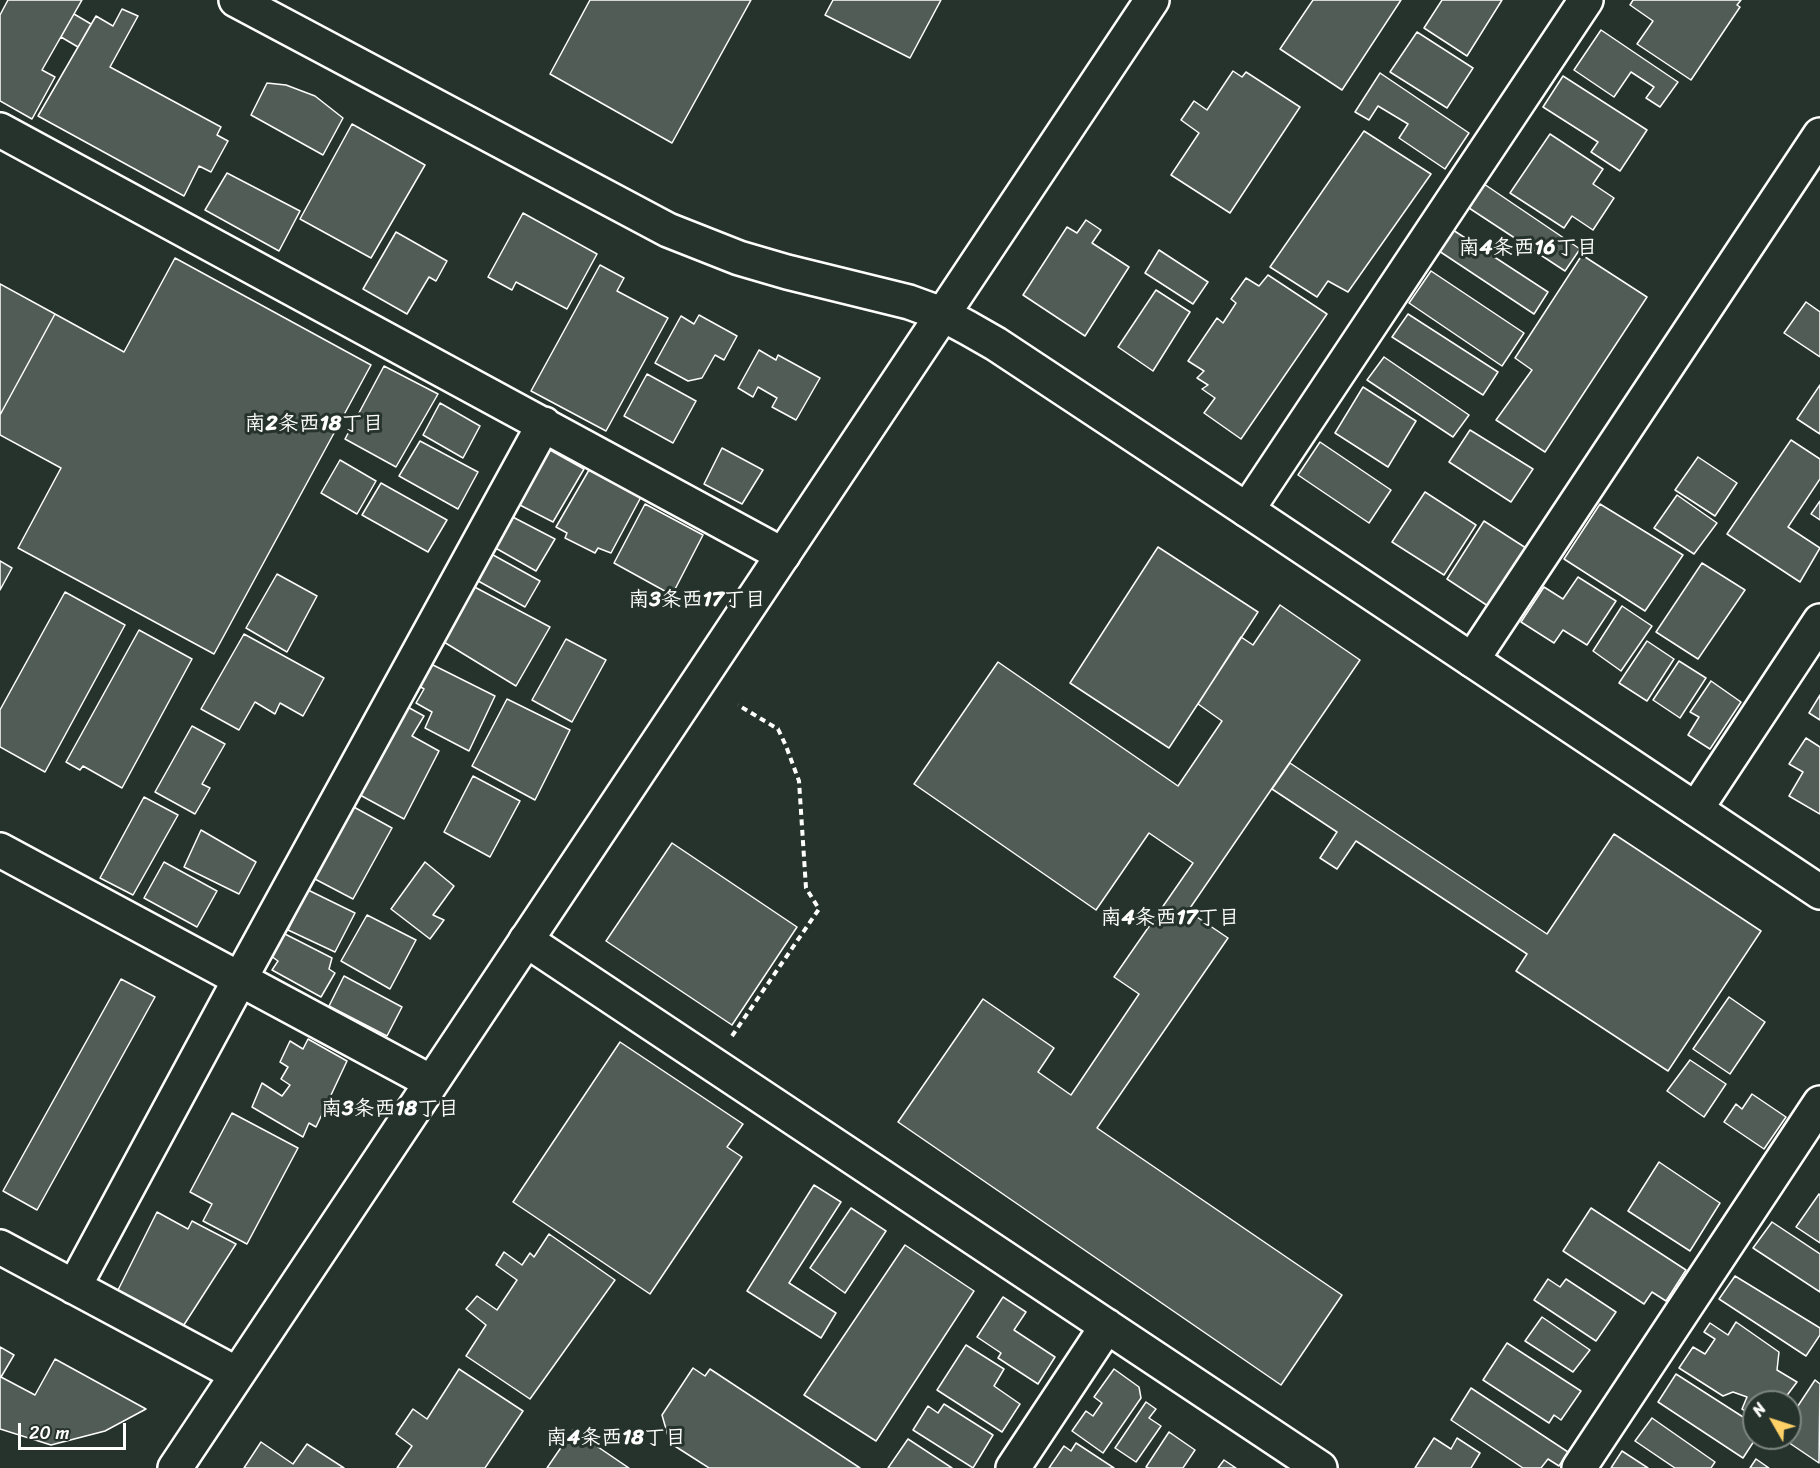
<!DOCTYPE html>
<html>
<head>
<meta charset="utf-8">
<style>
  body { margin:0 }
  #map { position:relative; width:1820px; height:1468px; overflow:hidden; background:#26332d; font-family:Sriracha,sans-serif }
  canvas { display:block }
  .north { position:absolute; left:1742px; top:1390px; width:60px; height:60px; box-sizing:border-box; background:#26332d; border:2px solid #7d8581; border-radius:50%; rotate:309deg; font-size:16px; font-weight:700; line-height:24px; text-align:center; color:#fff }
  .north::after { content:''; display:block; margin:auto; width:21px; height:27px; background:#ffd166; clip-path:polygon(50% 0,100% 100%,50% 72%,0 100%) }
  .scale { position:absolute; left:18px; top:1423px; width:108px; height:27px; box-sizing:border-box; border:3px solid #fff; border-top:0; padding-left:8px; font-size:18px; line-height:21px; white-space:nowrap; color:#fff; -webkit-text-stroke:4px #26332d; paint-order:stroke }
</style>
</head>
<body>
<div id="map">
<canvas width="1820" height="1468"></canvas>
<div class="north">N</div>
<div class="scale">20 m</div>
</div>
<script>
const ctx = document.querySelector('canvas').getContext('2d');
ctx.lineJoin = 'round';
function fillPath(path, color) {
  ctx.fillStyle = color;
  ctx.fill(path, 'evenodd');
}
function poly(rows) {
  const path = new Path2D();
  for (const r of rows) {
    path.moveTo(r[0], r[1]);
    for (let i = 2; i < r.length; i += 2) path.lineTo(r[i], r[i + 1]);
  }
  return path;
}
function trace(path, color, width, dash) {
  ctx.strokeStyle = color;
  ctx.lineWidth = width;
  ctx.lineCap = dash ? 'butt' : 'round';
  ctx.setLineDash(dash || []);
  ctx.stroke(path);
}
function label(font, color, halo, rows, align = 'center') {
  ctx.font = font + ' Sriracha,"Klee One",sans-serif';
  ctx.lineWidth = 6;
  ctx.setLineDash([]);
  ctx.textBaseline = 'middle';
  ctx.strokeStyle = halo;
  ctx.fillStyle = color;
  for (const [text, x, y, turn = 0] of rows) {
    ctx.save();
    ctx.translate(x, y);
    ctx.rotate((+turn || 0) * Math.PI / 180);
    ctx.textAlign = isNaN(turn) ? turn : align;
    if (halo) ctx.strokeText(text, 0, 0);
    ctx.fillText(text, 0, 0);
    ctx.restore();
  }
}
const building = poly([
  [8,0,82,0,42,70,55,77,32,119,0,101,0,15,8,0],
  [590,0,751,0,672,143,550,74,590,0],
  [833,0,941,0,910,58,825,15,833,0],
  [1313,0,1401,0,1342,90,1280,49,1313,0],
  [1442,0,1502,0,1467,56,1424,28,1442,0],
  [1633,0,1741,0,1737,5,1740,7,1691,80,1637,44,1653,21,1630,5,1633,0],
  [122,9,138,16,110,67,221,127,217,135,228,141,211,172,199,166,184,196,38,116,96,16,113,26,122,9],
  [74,14,91,24,78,47,61,37,74,14],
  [1601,30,1678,82,1660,107,1646,98,1654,87,1631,72,1614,97,1574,70,1601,30],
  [1417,32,1473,68,1447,108,1390,72,1417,32],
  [1233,71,1242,77,1246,72,1300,107,1230,213,1171,175,1199,133,1181,120,1194,101,1207,110,1233,71],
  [1380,73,1469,133,1445,169,1399,138,1408,124,1378,106,1369,120,1355,112,1380,73],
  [1563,76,1647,130,1620,171,1591,152,1598,142,1543,107,1563,76],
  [267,83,286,85,315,96,343,118,323,155,251,115,267,83],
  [352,124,425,165,371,258,300,219,352,124],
  [1364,131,1431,174,1348,292,1328,281,1317,297,1270,267,1364,131],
  [1550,134,1603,169,1593,184,1614,198,1593,230,1572,216,1564,228,1510,193,1550,134],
  [227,173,300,211,279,251,205,210,227,173],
  [1484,184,1580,249,1565,271,1469,208,1484,184],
  [523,213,597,254,567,309,516,282,512,290,488,277,523,213],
  [1086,220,1101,230,1092,243,1129,267,1085,336,1023,295,1067,227,1077,233,1086,220],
  [1453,230,1548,292,1534,314,1439,251,1453,230],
  [396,232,447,261,436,281,429,277,407,314,363,289,396,232],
  [1159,250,1208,282,1193,304,1145,273,1159,250],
  [1582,255,1647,297,1545,452,1496,420,1532,370,1515,358,1582,255],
  [175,258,371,365,214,654,18,548,61,468,0,435,0,415,55,314,124,352,175,258],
  [600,265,624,278,617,291,668,318,606,431,531,391,600,265],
  [1431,271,1524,333,1502,366,1409,303,1431,271],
  [1268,275,1327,314,1241,439,1204,413,1215,398,1202,389,1208,385,1197,378,1204,371,1188,361,1217,318,1223,323,1236,303,1231,299,1246,278,1259,286,1268,275],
  [0,284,55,314,0,415,0,284],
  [1156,290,1190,312,1153,371,1118,347,1156,290],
  [1806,302,1820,312,1820,357,1784,333,1806,302],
  [1408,314,1498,372,1483,395,1392,337,1408,314],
  [699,315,737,336,724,360,715,355,702,378,688,381,655,363,681,316,694,324,699,315],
  [759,350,776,360,778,355,820,378,796,420,772,407,777,398,758,387,753,397,738,388,759,350],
  [1384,357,1469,415,1453,437,1367,380,1384,357],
  [384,366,438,394,396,467,345,439,384,366],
  [647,374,696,401,673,443,624,416,647,374],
  [1820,385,1820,434,1797,419,1820,385],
  [1363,387,1416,421,1388,467,1335,433,1363,387],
  [440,403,480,426,463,458,423,435,440,403],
  [1470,430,1533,469,1511,502,1449,462,1470,430],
  [1791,440,1820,459,1820,479,1788,527,1820,548,1800,582,1727,534,1791,440],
  [420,441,478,472,458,509,399,476,420,441],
  [1320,442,1391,490,1369,523,1298,475,1320,442],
  [722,448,763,470,742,504,704,484,722,448],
  [550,450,584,469,553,522,514,502,541,452,550,450],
  [1698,457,1737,483,1715,516,1675,490,1698,457],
  [340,460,376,481,357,514,321,493,340,460],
  [589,470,641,497,611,553,598,548,595,553,565,538,567,533,556,527,589,470],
  [381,483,447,520,428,552,362,515,381,483],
  [1425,492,1476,525,1444,575,1392,542,1425,492],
  [1677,495,1717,523,1694,554,1654,528,1677,495],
  [1820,501,1820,520,1811,514,1820,501],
  [645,504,703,535,672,595,614,563,645,504],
  [1600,504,1683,555,1645,611,1564,559,1600,504],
  [507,514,555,539,536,571,492,546,507,514],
  [1484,521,1526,548,1488,606,1447,579,1484,521],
  [1158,547,1258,612,1169,748,1070,683,1158,547],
  [486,551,540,581,525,607,471,577,486,551],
  [0,561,12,568,0,590,0,561],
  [1702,563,1745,590,1698,659,1656,632,1702,563],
  [277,574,317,596,287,652,246,628,277,574],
  [1578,577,1616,601,1587,645,1563,630,1554,643,1521,622,1544,587,1563,599,1578,577],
  [467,583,550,627,516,686,439,639,467,583],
  [65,592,125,625,45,772,0,747,0,710,65,592],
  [1280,605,1360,660,1188,911,1228,938,1097,1128,1342,1295,1281,1385,898,1122,983,999,1054,1048,1038,1072,1071,1095,1139,994,1114,977,1193,863,1149,833,1096,910,914,784,998,662,1178,786,1222,721,1198,704,1241,637,1253,645,1280,605],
  [1622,606,1652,626,1621,671,1593,651,1622,606],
  [139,630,192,659,122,788,83,766,80,770,66,762,139,630],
  [244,634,324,678,303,716,280,703,275,714,255,702,239,730,201,709,244,634],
  [566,639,606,660,572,722,532,700,566,639],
  [1647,641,1674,659,1647,701,1619,683,1647,641],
  [1679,661,1706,678,1680,718,1653,700,1679,661],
  [427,662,495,696,469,751,425,728,432,712,416,703,424,689,416,684,427,662],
  [1711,681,1741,702,1710,749,1688,735,1699,717,1690,712,1711,681],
  [1820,695,1820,720,1809,713,1820,695],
  [507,699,570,730,535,800,472,766,507,699],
  [404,705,424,716,412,736,439,751,404,819,360,795,404,705],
  [192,726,225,744,202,784,210,788,195,814,155,792,192,726],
  [1806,738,1820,747,1820,814,1789,796,1803,772,1789,764,1806,738],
  [1290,763,1547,934,1614,834,1761,931,1668,1071,1516,971,1527,954,1356,841,1337,869,1320,858,1337,832,1272,789,1290,763],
  [473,776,520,801,490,857,444,832,473,776],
  [144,797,178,815,133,895,100,878,144,797],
  [352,806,392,828,353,899,313,878,352,806],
  [201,830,256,862,239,894,184,867,201,830],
  [672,843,797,927,732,1025,606,941,672,843],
  [164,862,217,891,197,927,144,898,164,862],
  [425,862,454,886,433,915,444,920,430,939,391,909,425,862],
  [308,890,355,913,335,952,288,930,308,890],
  [367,915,416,940,390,989,341,961,367,915],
  [283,933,332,958,329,969,335,973,321,997,272,970,278,961,271,956,283,933],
  [344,976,402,1007,387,1036,329,1006,344,976],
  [121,979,155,997,37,1210,3,1191,121,979],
  [1729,997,1765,1022,1730,1074,1693,1049,1729,997],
  [308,1039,347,1061,316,1127,309,1123,303,1137,252,1107,262,1083,282,1096,290,1085,281,1079,288,1067,280,1062,290,1041,303,1049,308,1039],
  [620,1042,743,1124,727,1147,742,1157,650,1294,513,1202,620,1042],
  [1690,1060,1726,1084,1704,1117,1667,1091,1690,1060],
  [1752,1094,1786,1117,1764,1149,1724,1122,1736,1104,1742,1109,1752,1094],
  [232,1113,298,1148,247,1244,203,1221,212,1204,190,1192,232,1113],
  [1659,1162,1720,1203,1690,1251,1628,1211,1659,1162],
  [814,1185,841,1202,789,1283,836,1313,821,1338,747,1291,814,1185],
  [1819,1194,1820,1195,1820,1243,1796,1227,1819,1194],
  [851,1208,886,1231,845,1293,810,1268,851,1208],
  [1591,1208,1686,1270,1666,1301,1652,1292,1644,1304,1563,1251,1591,1208],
  [157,1212,188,1229,192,1221,236,1244,180,1331,118,1290,157,1212],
  [1772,1222,1820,1254,1820,1292,1753,1248,1772,1222],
  [549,1234,615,1280,530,1399,466,1356,486,1325,466,1309,477,1296,497,1310,517,1280,496,1265,504,1252,522,1265,530,1253,534,1257,549,1234],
  [905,1245,974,1291,876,1441,804,1395,905,1245],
  [1735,1276,1820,1328,1820,1335,1806,1356,1719,1299,1735,1276],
  [1548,1279,1560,1287,1566,1279,1616,1312,1596,1341,1534,1300,1548,1279],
  [1003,1297,1026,1312,1014,1330,1055,1357,1038,1384,998,1358,1001,1353,977,1337,1003,1297],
  [1542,1317,1590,1350,1573,1372,1525,1341,1542,1317],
  [1736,1322,1779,1352,1777,1370,1797,1382,1782,1402,1754,1402,1754,1416,1742,1409,1747,1397,1733,1392,1723,1396,1679,1368,1693,1347,1705,1354,1715,1339,1704,1332,1710,1323,1728,1335,1736,1322],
  [1507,1343,1581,1391,1561,1420,1554,1415,1549,1423,1483,1380,1507,1343],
  [966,1345,1004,1369,994,1386,1020,1404,1002,1432,937,1390,966,1345],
  [0,1347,14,1355,1,1377,35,1395,55,1359,146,1409,105,1431,51,1445,0,1429,0,1347],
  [693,1368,705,1376,710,1369,860,1468,709,1468,670,1443,662,1415,693,1368],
  [459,1369,523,1411,485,1468,397,1468,412,1446,396,1434,413,1409,427,1419,459,1369],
  [1114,1369,1139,1387,1141,1398,1103,1453,1072,1431,1086,1411,1093,1416,1102,1403,1094,1397,1114,1369],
  [1676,1374,1754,1424,1754,1438,1756,1438,1743,1458,1658,1402,1676,1374],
  [1815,1380,1820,1384,1819,1463,1782,1438,1790,1438,1790,1418,1815,1380],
  [1471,1388,1568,1452,1559,1466,1548,1459,1541,1468,1523,1468,1451,1420,1471,1388],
  [1146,1402,1156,1409,1149,1418,1161,1426,1136,1462,1115,1448,1146,1402],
  [944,1404,993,1435,973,1468,913,1430,928,1406,938,1413,944,1404],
  [1652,1418,1715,1462,1711,1468,1675,1468,1635,1441,1652,1418],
  [573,1430,629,1468,547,1468,573,1430],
  [1169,1432,1195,1450,1183,1468,1149,1468,1146,1467,1169,1432],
  [1434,1438,1451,1449,1457,1438,1480,1453,1471,1468,1415,1468,1434,1438],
  [908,1439,952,1468,888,1468,908,1439],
  [261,1442,293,1464,307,1444,344,1468,244,1468,261,1442],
  [1076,1443,1114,1468,1049,1468,1064,1446,1071,1451,1076,1443],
  [1622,1451,1648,1468,1611,1468,1622,1451],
  [1756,1459,1769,1468,1750,1468,1756,1459],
  [1224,1460,1236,1468,1218,1468,1224,1460]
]);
fillPath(building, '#515c57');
trace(building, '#fff', 1.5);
const minor = poly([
  [0,130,783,555],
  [1247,510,1586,0],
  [1472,660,1820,135],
  [1696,809,1820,621],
  [0,850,431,1082],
  [526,940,1320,1468],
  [0,1247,237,1374],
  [74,1287,247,966,544,424],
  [1013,1468,1107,1326],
  [1579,1468,1820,1103]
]);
const tertiary = poly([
  [236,0,668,230,739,258,787,272,909,302,942,314,968,328,996,344,1247,510,1820,892],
  [175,1468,1152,0]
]);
trace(minor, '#fff', 38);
trace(tertiary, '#fff', 38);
trace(poly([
  [732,1036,819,909,806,888,799,781,786,746,778,729,738,705]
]), '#fff', 4, [6, 4.5]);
trace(minor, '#26332d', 33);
trace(tertiary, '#26332d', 33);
label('bold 21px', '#fff', '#26332d', [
  ["南4条西16丁目",1528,249],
  ["南2条西18丁目",314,425],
  ["南3条西17丁目",697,601],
  ["南4条西17丁目",1170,919],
  ["南3条西18丁目",390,1110],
  ["南4条西18丁目",616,1439]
]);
</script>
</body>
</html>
